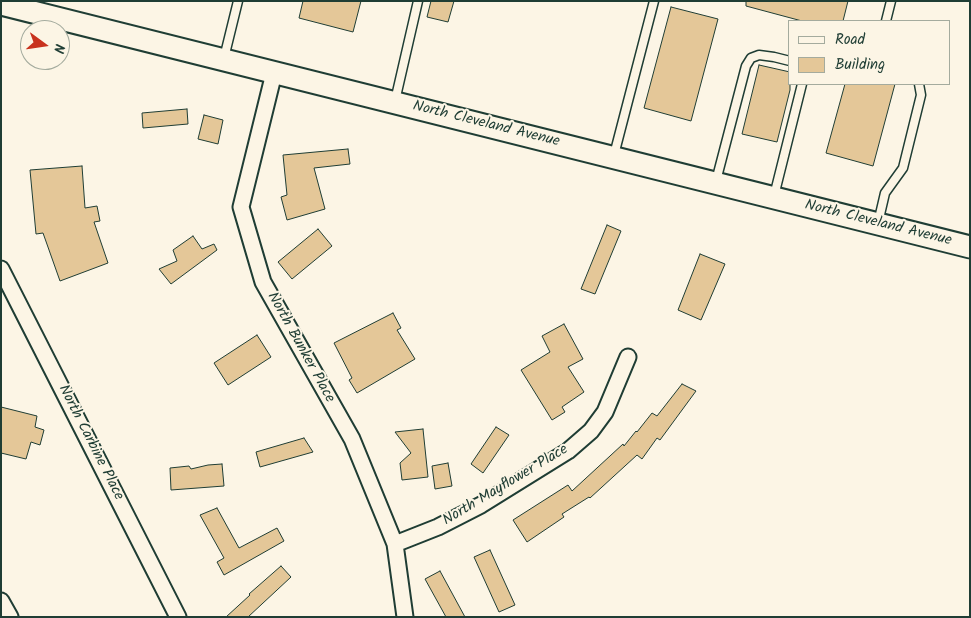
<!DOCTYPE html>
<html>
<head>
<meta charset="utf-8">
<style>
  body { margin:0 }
  #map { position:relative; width:971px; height:618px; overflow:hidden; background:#fcf5e5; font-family:Kalam,sans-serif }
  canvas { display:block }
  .frame { position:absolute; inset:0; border:2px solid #1f3d34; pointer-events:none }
  .legend { position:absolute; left:788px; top:20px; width:162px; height:65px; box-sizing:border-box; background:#fcf5e5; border:1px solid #a4ab9e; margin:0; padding:6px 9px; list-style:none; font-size:15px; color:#1f3d34 }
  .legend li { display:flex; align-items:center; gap:10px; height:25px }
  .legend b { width:25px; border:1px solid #a4ab9e }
  .north { position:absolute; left:20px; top:20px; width:50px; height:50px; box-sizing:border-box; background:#fcf5e5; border:1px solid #a4ab9e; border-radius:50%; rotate:104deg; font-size:14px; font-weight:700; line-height:20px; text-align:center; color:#1f3d34 }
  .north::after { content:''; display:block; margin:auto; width:18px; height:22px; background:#c8321e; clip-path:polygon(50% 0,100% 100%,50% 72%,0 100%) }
</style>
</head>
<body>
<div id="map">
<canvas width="971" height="618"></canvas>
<div class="frame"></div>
<ul class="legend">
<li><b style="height:6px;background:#fcf5e5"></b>Road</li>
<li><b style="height:14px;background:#e4c798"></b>Building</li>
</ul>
<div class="north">N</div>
</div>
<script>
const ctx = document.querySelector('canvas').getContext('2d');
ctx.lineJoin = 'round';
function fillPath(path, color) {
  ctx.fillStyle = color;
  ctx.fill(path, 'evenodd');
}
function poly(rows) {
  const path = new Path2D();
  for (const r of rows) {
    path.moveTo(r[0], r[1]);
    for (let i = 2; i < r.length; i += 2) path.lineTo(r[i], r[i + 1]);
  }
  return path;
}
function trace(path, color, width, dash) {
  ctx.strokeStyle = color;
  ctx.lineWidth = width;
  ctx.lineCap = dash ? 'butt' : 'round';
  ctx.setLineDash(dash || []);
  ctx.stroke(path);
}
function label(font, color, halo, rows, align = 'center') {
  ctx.font = font + ' Kalam,sans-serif';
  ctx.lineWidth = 4;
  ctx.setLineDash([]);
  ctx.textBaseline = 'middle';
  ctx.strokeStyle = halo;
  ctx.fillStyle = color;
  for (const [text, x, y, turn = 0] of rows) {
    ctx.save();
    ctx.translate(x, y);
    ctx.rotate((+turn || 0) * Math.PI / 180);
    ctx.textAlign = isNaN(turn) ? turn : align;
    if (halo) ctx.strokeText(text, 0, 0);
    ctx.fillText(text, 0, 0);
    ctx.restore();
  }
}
const building = poly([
  [303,1,361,1,353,32,299,18,303,1],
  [431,1,454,1,448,22,427,17,431,1],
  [746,1,848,1,843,21,802,21,746,6,746,1],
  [671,7,718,19,691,121,644,108,671,7],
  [759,65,790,72,790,90,777,142,742,134,759,65],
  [845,84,895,84,873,166,826,153,845,84],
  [187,109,188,124,143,128,142,113,187,109],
  [204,115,223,120,218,144,198,139,204,115],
  [348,149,350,164,314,168,325,209,287,220,281,197,287,195,283,155,348,149],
  [82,166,85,208,97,206,100,221,94,222,108,263,60,281,43,233,36,234,30,170,82,166],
  [607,225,621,231,595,294,581,289,607,225],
  [318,229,332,246,292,279,278,262,318,229],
  [193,236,202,249,214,244,217,250,171,284,159,269,177,261,173,250,193,236],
  [700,254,725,264,701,320,678,310,700,254],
  [393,313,401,328,397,330,415,359,357,393,349,380,352,378,334,343,393,313],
  [564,324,583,359,568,367,584,392,562,407,565,412,552,420,521,370,550,352,542,336,564,324],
  [257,335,271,357,228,385,214,363,257,335],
  [682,384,696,391,660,440,657,438,642,459,637,455,590,498,589,497,562,514,564,517,527,542,513,520,568,485,572,491,623,444,624,446,636,431,637,432,652,413,657,416,682,384],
  [1,407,37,416,35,427,44,430,40,445,31,442,26,459,1,453,1,407],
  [496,427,509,435,483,473,471,464,496,427],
  [423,429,428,477,402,480,400,463,411,453,395,432,423,429],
  [304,438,313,452,260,467,256,452,304,438],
  [448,463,452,486,435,489,432,466,448,463],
  [222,464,224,486,171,490,170,468,189,466,191,469,208,465,222,464],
  [217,508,239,548,277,528,284,541,224,575,217,562,224,558,200,515,217,508],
  [490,550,515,605,499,612,474,557,490,550],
  [281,566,291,577,248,617,226,617,250,595,249,594,281,566],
  [440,571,465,617,446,617,425,579,440,571]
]);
fillPath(building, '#e4c798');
trace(building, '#1f3d34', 1);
const lane = poly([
  [886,21,891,1],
  [224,58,238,1],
  [395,101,418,1],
  [614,155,654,1],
  [716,181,746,66,751,58,759,55,774,57,790,61],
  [774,196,802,84],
  [878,223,885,193,903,168,921,95,919,84]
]);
const street = poly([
  [274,73,241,207,263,282,352,439,395,544,405,617],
  [1,269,178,617],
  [395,544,438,527,481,505,568,451,591,431,605,412,628,357],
  [1,601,10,617]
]);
const secondary = poly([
  [1,4,970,247]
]);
trace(lane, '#1f3d34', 11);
trace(street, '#1f3d34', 19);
trace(secondary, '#1f3d34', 25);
trace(lane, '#fcf5e5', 8);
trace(street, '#fcf5e5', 15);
trace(secondary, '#fcf5e5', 21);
label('15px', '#1f3d34', '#fcf5e5', [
  ["North Cleveland Avenue",486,125,14],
  ["North Cleveland Avenue",878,224,14],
  ["North Bunker Place",300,348,61],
  ["North Carbine Place",90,443,63],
  ["North Mayflower Place",506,486,-31]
]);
</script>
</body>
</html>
